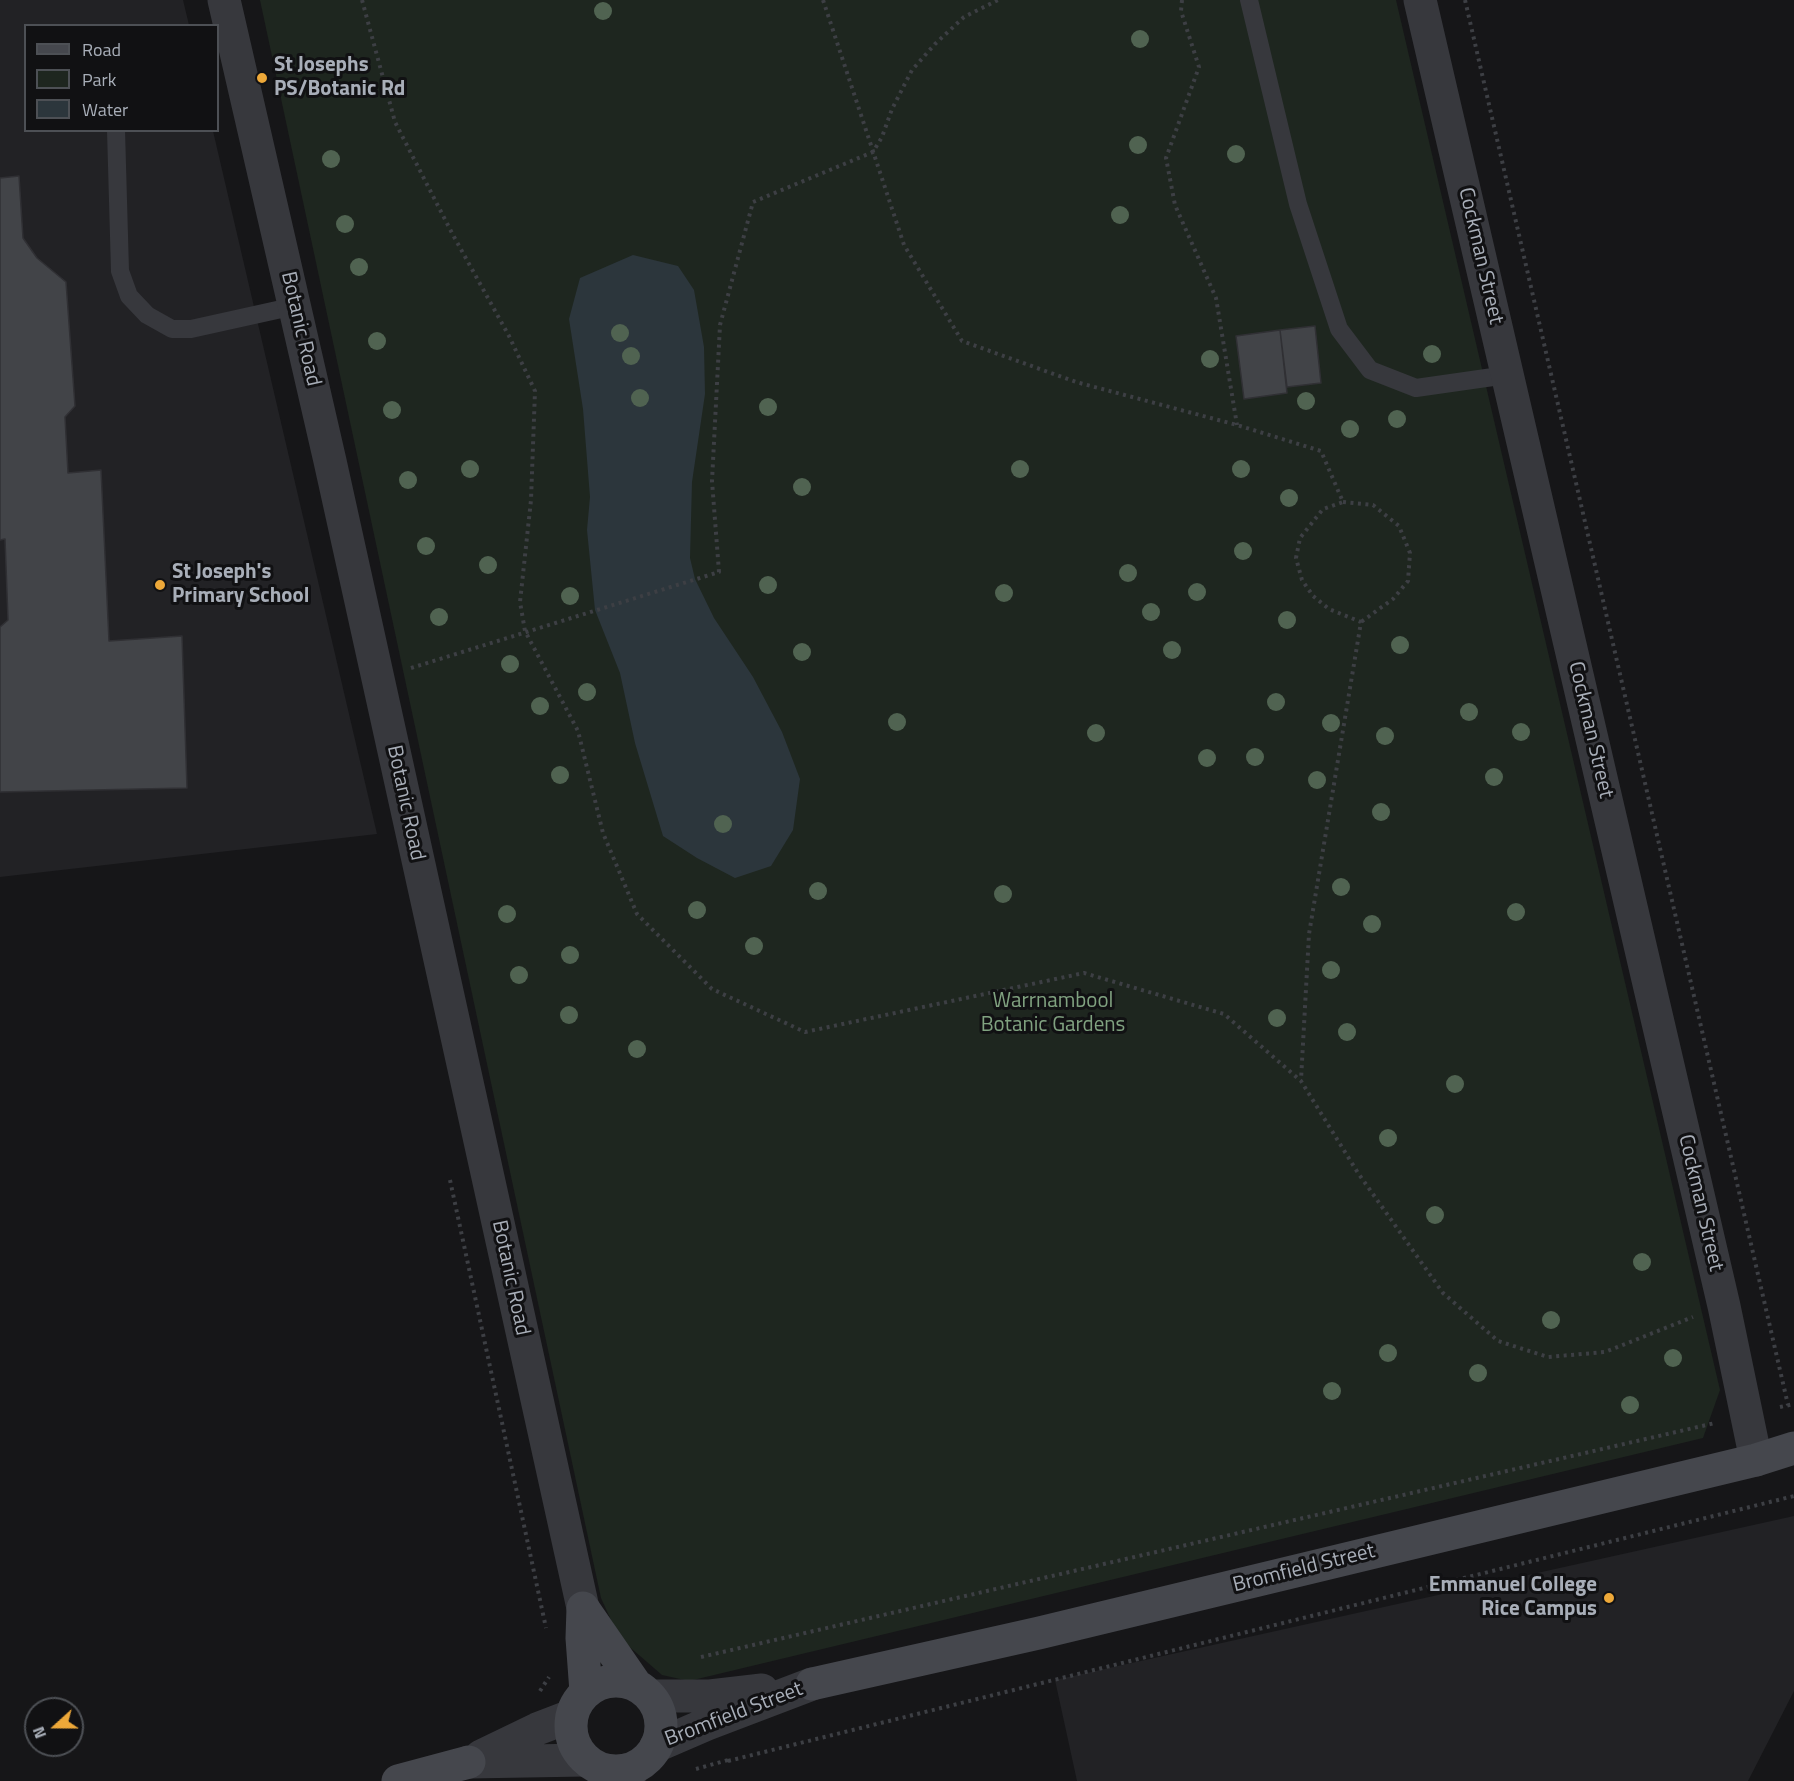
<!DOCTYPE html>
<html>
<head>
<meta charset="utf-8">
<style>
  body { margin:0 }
  #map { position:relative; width:1794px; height:1781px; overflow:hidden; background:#161618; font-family:"Titillium Web",sans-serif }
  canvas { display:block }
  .legend { position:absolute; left:24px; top:24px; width:195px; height:108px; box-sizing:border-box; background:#111113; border:2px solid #4d5055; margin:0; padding:8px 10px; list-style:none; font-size:18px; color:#a8aeb8 }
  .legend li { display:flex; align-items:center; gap:12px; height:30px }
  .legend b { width:30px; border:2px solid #4d5055 }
  .north { position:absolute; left:24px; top:1697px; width:60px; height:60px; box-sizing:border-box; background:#111113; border:2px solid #4d5055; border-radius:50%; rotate:249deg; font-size:16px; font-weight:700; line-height:24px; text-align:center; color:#a8aeb8 }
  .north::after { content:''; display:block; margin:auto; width:21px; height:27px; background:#eda839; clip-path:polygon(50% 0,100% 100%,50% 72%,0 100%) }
</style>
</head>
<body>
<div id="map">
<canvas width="1794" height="1781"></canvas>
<ul class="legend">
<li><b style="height:8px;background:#45474d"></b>Road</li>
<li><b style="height:16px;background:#1e261f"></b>Park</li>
<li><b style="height:16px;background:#2c363c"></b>Water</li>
</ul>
<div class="north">N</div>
</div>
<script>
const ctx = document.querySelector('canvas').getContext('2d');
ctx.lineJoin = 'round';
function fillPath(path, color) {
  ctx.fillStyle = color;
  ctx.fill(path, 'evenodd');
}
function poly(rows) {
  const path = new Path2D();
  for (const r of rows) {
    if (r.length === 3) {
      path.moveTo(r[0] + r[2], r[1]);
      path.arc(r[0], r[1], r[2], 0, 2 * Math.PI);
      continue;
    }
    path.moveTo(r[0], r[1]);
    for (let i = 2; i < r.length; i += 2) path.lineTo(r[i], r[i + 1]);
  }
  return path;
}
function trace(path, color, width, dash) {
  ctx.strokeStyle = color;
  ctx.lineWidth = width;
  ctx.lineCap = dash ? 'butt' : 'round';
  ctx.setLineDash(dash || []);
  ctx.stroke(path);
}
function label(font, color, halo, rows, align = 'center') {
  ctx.font = font + ' "Titillium Web",sans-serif';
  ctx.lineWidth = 6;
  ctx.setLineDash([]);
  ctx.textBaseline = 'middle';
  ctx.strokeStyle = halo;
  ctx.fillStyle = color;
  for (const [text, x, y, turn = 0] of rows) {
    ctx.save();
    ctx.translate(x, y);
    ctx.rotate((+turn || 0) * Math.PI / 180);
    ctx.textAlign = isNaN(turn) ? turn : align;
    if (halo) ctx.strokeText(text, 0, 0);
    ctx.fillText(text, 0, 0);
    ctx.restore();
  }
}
fillPath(poly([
  [0,0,183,0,189,25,26,26,26,130,213,131,377,834,0,877],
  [1794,1516,1794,1691,1748,1781,1077,1781,1055,1680]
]), '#222225');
fillPath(poly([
  [260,0,1396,0,1720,1390,1703,1438,689,1681,662,1675,625,1643,611,1620,601,1598]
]), '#1e261f');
fillPath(poly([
  [633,255,678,266,694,290,704,347,705,394,692,482,690,558,695,579,714,618,753,677,782,732,800,779,793,830,771,866,735,878,697,858,663,836,635,743,620,673,595,610,587,530,590,497,583,409,569,319,580,278]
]), '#2c363c');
const building = poly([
  [19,176,23,238,37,258,66,282,75,406,65,417,68,473,101,470,109,641,182,636,187,788,0,792,0,627,8,620,5,539,0,540,0,178,19,176],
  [1315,326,1321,383,1287,387,1280,330,1315,326],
  [1280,330,1287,393,1244,399,1236,336,1280,330]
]);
fillPath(building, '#424448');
trace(building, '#303034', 1.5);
trace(poly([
  [362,0,395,122,453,235,509,336,535,391,531,500,520,602,525,631,578,731,603,833,637,914,712,989,805,1032,1084,973,1224,1014,1301,1081,1358,1173,1443,1293,1498,1341,1548,1357,1605,1352,1693,1317],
  [823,0,904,245,962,341,1076,382,1237,425,1321,451,1343,502,1323,509,1300,538,1296,558,1302,580,1313,596,1329,609,1361,622,1309,934,1301,1080],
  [1182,0,1181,11,1199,67,1166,158,1175,205,1216,298,1237,425],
  [1465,0,1788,1405],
  [1343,502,1373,505,1399,526,1410,553,1408,581,1393,599,1361,622],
  [411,668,719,572,712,481,720,325,753,202,873,152,882,137,892,109,912,70,935,44,964,17,998,0],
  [450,1180,546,1628],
  [1780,1407,1794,1404],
  [701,1657,1715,1423],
  [540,1691,549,1677],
  [728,1761,1794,1496],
  [696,1769,728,1760]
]), '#3d3f44', 4, [3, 4.5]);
trace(poly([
  [1249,0,1298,204,1339,329,1370,370,1416,388,1507,375],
  [116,130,120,271,129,296,147,315,172,329,191,329,295,306]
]), '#37383d', 18);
trace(poly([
  [224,0,330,461,583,1608],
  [1420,0,1724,1306,1756,1460],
  [650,1696,710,1696,762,1690],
  [656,1746,707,1724,812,1684],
  [481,1756,537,1729,571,1716],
  [469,1762,585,1760],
  [626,1770,629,1781]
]), '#37383d', 33);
trace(poly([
  [583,1608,636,1685],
  [583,1608,582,1638,586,1692],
  [616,1726,45],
  [812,1684,1039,1633,1756,1460,1794,1448],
  [398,1781,469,1762]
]), '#45474d', 33);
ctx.fillStyle = '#506351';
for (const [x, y] of [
  [603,11],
  [1140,39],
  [1138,145],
  [1236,154],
  [331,159],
  [1120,215],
  [345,224],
  [359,267],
  [620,333],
  [377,341],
  [1432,354],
  [631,356],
  [1210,359],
  [640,398],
  [1306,401],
  [768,407],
  [392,410],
  [1397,419],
  [1350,429],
  [470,469],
  [1020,469],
  [1241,469],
  [408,480],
  [802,487],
  [1289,498],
  [426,546],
  [1243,551],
  [488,565],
  [1128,573],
  [768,585],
  [1197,592],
  [1004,593],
  [570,596],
  [1151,612],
  [439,617],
  [1287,620],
  [1400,645],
  [1172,650],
  [802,652],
  [510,664],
  [587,692],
  [1276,702],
  [540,706],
  [1469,712],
  [897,722],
  [1331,723],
  [1521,732],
  [1096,733],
  [1385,736],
  [1255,757],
  [1207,758],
  [560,775],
  [1494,777],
  [1317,780],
  [1381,812],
  [723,824],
  [1341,887],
  [818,891],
  [1003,894],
  [697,910],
  [1516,912],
  [507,914],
  [1372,924],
  [754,946],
  [570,955],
  [1331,970],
  [519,975],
  [569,1015],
  [1277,1018],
  [1347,1032],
  [637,1049],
  [1455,1084],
  [1388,1138],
  [1435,1215],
  [1642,1262],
  [1551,1320],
  [1388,1353],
  [1673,1358],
  [1478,1373],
  [1332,1391],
  [1630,1405]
]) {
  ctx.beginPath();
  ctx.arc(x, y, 9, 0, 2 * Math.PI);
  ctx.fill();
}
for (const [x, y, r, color] of [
  [262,78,6,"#eda839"],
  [160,585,6,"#eda839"],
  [1609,1598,6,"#eda839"]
]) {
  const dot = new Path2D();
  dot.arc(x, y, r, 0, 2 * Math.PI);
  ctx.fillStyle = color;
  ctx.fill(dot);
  trace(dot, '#111113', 2);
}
label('bold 21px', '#a8aeb8', '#111113', [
  ["St Josephs",274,66],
  ["PS/Botanic Rd",274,90],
  ["St Joseph's",172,573],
  ["Primary School",172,597],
  ["Emmanuel College",1597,1586,"right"],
  ["Rice Campus",1597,1610,"right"]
], 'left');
label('21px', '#a8aeb8', '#111113', [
  ["Cockman Street",1480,256,77],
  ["Botanic Road",300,329,77],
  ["Cockman Street",1590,730,77],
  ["Botanic Road",405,803,78],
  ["Cockman Street",1700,1203,77],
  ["Botanic Road",510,1278,78],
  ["Bromfield Street",1304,1569,-14],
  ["Bromfield Street",734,1715,-21]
]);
label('21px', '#80a280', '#111113', [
  ["Warrnambool",1053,1002],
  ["Botanic Gardens",1053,1026]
]);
</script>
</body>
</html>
